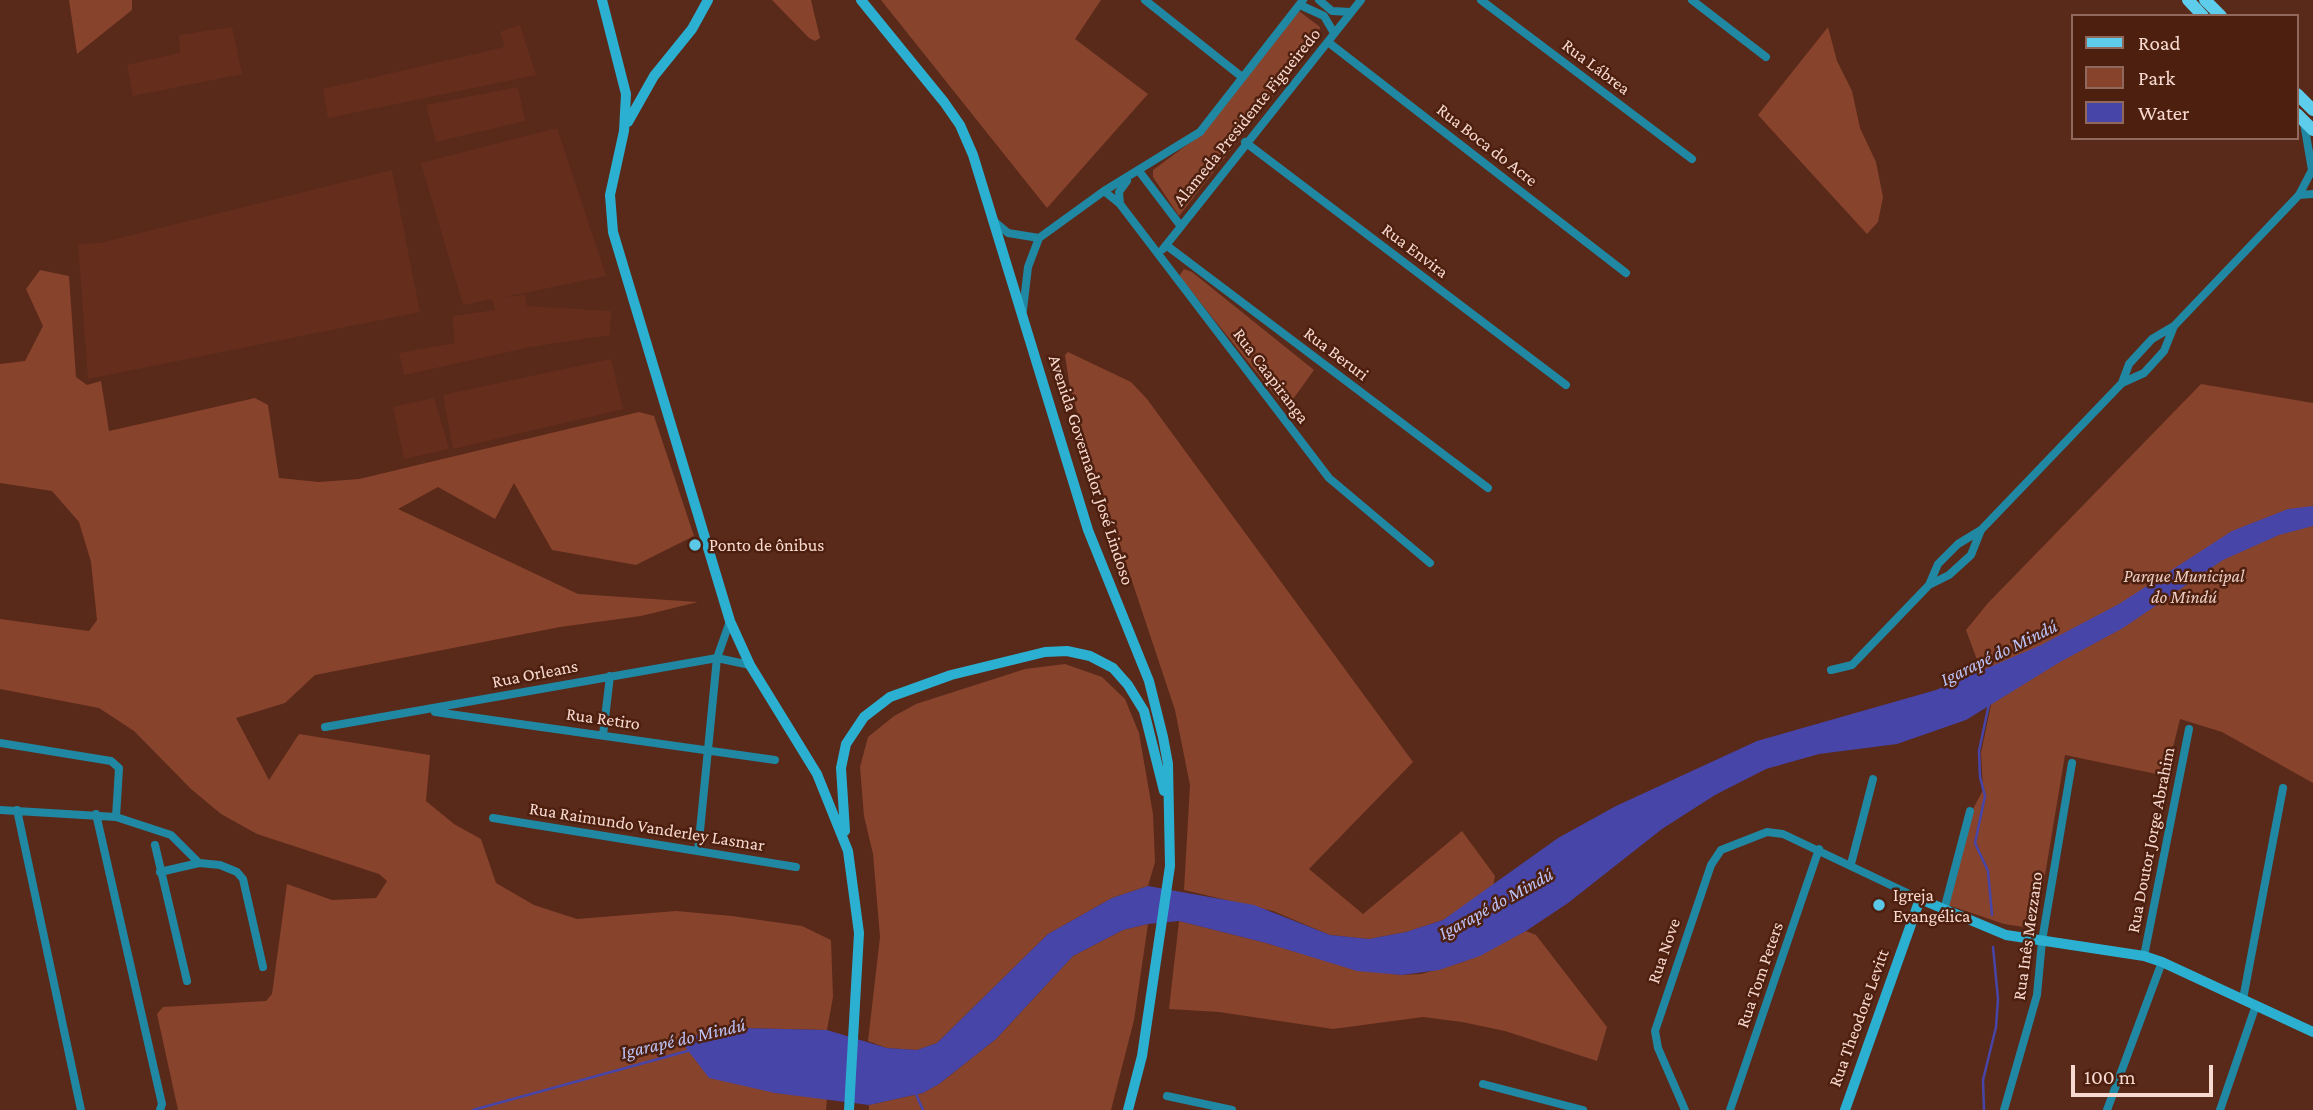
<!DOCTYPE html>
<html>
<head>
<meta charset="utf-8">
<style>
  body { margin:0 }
  #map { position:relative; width:2313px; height:1110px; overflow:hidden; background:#59291a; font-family:"Crimson Pro",serif }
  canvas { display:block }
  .legend { position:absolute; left:2071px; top:14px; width:228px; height:126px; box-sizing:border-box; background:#4d1f0f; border:2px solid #91695c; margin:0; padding:9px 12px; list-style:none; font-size:21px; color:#f8d9cf }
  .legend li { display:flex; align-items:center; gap:14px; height:35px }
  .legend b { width:35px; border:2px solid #91695c }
  .scale { position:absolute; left:2071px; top:1065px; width:142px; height:32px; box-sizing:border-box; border:4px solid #f8d9cf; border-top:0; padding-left:9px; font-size:21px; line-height:24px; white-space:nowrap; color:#f8d9cf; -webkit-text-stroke:5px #4d1f0f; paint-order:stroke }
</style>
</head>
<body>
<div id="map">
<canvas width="2313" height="1110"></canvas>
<ul class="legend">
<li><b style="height:9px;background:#5dcdeb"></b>Road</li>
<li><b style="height:19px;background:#87432c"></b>Park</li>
<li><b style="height:19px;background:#4745a8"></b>Water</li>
</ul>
<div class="scale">100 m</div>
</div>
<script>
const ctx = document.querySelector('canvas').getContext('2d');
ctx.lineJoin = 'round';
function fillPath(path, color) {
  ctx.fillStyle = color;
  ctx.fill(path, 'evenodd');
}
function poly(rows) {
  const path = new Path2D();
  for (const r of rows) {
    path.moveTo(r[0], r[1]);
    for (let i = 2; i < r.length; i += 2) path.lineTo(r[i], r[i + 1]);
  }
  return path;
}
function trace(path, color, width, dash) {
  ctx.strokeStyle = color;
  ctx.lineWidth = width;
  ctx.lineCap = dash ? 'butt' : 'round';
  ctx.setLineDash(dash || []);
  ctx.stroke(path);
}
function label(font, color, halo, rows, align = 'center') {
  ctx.font = font + ' "Crimson Pro",serif';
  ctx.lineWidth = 5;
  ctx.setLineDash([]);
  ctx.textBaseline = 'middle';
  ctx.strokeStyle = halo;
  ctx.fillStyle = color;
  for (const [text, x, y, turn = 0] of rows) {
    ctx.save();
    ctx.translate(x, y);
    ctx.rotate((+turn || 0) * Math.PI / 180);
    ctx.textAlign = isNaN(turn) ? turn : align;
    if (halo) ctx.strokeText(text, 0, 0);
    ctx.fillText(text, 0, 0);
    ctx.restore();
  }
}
fillPath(poly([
  [520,25,536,75,328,118,323,89,505,47,500,32],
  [232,27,242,74,133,96,127,65,180,53,179,35],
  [518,87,525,121,436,142,426,105],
  [557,128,606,276,504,297,525,295,527,306,611,311,610,335,530,347,404,375,399,353,454,343,453,316,495,310,492,299,463,305,421,163],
  [392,170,420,312,88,379,78,244,100,243],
  [611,359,623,409,453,449,443,395],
  [434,398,449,449,404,459,393,407]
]), '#652e1c');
fillPath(poly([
  [69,0,132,0,132,10,77,54],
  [772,0,811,0,820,38,815,41,809,38],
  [881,0,1101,0,1075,39,1148,94,1047,208],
  [1299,11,1320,27,1318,38,1179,216,1153,177,1153,170,1199,136],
  [1828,27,1837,61,1852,91,1860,128,1876,162,1883,197,1878,222,1867,234,1758,115],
  [1184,269,1192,272,1314,370,1286,409,1179,276],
  [40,270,69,276,76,377,87,385,101,381,109,431,255,398,268,405,279,478,319,482,359,479,639,412,654,416,694,536,636,565,552,550,514,483,495,519,438,487,398,509,578,594,698,602,641,616,560,627,315,675,285,703,236,718,269,780,299,734,430,755,426,801,454,824,481,839,496,883,534,905,577,919,676,911,732,916,802,926,831,940,833,997,827,1030,742,1028,775,1093,827,1098,826,1110,178,1110,157,1014,163,1007,266,1001,272,994,287,884,332,900,376,898,387,881,379,874,257,834,221,814,191,789,134,731,99,708,0,689,0,619,89,631,97,620,91,562,79,522,52,491,0,483,0,364,25,361,43,326,26,289],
  [1068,352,1131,382,1147,399,1413,762,1309,869,1363,914,1462,831,1495,876,1493,887,1443,920,1406,932,1369,939,1330,935,1273,911,1184,890,1190,785,1175,710,1084,437,1069,382,1065,355],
  [2201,384,2313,403,2313,783,2222,732,2180,719,2166,776,2065,755,2036,929,2004,924,1948,905,1974,807,1983,790,1981,753,1992,700,1966,630,1988,603],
  [1065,664,1102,677,1125,699,1139,733,1153,814,1155,862,1148,886,1112,898,1048,934,937,1043,917,1050,887,1048,868,1041,880,937,873,854,864,816,860,767,868,737,894,716,916,704,1025,669],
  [1179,921,1266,943,1357,970,1402,975,1421,974,1463,962,1526,931,1536,935,1607,1027,1597,1061,1505,1031,1462,1022,1423,1017,1333,1029,1219,1012,1169,1009],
  [1148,924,1134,1020,1111,1110,869,1110,869,1105,923,1093,939,1084,996,1039,1073,956,1123,930]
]), '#87432c');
fillPath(poly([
  [2313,506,2313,526,2279,535,2223,560,2123,628,2060,662,1966,720,1897,744,1819,754,1766,769,1715,795,1662,829,1568,903,1526,931,1480,956,1439,970,1402,975,1357,971,1266,943,1179,921,1148,924,1123,930,1073,956,996,1039,939,1084,923,1093,869,1105,775,1093,709,1078,683,1044,702,1032,742,1028,827,1030,887,1048,917,1050,937,1043,1048,934,1112,898,1148,886,1254,905,1330,935,1369,939,1406,932,1443,920,1558,838,1616,806,1757,741,1936,690,2041,645,2119,604,2232,531,2288,509]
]), '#4745a8');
trace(poly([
  [1989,704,1979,751,1980,777,1985,796,1975,843,1988,871,1992,915],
  [915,1092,923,1110],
  [473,1110,691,1050],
  [1984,1110,1983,1080,1996,1027,1998,999,1993,947]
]), '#4745a8', 2.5);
trace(poly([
  [1145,0,1242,77],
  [1319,0,1332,11,1351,12],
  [1481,0,1692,159],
  [1692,0,1766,57],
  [1300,5,1324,16,1334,33],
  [1328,42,1626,273],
  [1245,142,1566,385],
  [1139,171,1180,225],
  [1104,191,1120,204,1329,478,1430,563],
  [2299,195,2313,194],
  [1120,204,1119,192,1127,181],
  [995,222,1008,233,1039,238],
  [1166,245,1488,488],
  [1163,249,1361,0],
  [1023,310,1028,267,1039,238,1104,191,1200,132,1303,0],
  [2122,383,2129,364,2152,339,2174,326,2299,195,2312,170,2304,123],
  [1929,585,1949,575,1971,555,1981,530],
  [1831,670,1852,665,1929,585,1938,564,1958,544,1981,530,2122,383,2144,373,2164,351,2174,326],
  [435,712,775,760],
  [325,727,717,658,750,665],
  [603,735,610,676],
  [0,743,111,761,119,768,116,817],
  [0,810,116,817,171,835,199,863],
  [17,810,81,1110],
  [96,814,162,1104,160,1110],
  [493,818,796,867],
  [155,845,187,981],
  [698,851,717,658,730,621],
  [1851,864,1873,779],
  [160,872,199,863,220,865,237,872,243,879,263,967],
  [1944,910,1970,811],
  [2144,956,2189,729],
  [2243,999,2283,788],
  [1483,1084,1583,1110],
  [1167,1096,1232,1110],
  [1685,1110,1658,1048,1655,1031,1711,865,1721,850,1767,832,1783,834,1920,899],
  [1730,1110,1819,849],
  [2004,1110,2037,995,2042,941,2072,763],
  [2107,1110,2162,962],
  [2220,1110,2256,1005]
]), '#2088a2', 8);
trace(poly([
  [602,0,626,94,624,131,610,195,613,232,730,621,750,665,817,774,848,851,859,933,849,1110],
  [861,0,944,102,960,125,973,155,1088,530,1149,681,1163,737,1168,764,1170,866,1142,1056,1128,1110],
  [628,122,654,76,692,29,708,0],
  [845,831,841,768,846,744,864,717,890,697,951,675,1045,652,1067,651,1090,656,1113,668,1128,685,1144,711,1164,791],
  [1845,1110,1920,899,2006,935,2144,956,2162,962,2313,1032]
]), '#2cb0d1', 10);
trace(poly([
  [2188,0,2203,16],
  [2205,0,2221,16],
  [2297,94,2313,110],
  [2297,114,2313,130]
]), '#5dcdeb', 12);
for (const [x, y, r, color] of [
  [695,545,7,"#5ac8e6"],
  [1879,905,7,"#5ac8e6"]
]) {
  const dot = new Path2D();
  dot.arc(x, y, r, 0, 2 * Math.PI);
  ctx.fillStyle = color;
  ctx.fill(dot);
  trace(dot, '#4d1f0f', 2.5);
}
label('18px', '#f8d9cf', '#4d1f0f', [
  ["Rua Lábrea",1596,67,37],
  ["Alameda Presidente Figueiredo",1247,117,-51],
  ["Rua Boca do Acre",1487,145,38],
  ["Rua Envira",1415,251,37],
  ["Rua Beruri",1336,354,37],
  ["Rua Caapiranga",1271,376,53],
  ["Avenida Governador José Lindoso",1091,470,72],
  ["Rua Orleans",535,674,-11],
  ["Rua Retiro",603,719,8],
  ["Rua Raimundo Vanderley Lasmar",647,827,9],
  ["Rua Doutor Jorge Abrahim",2151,840,-79],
  ["Rua Inês Mezzano",2028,936,-82],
  ["Rua Nove",1664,951,-71],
  ["Rua Tom Peters",1760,975,-71],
  ["Rua Theodore Levitt",1859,1018,-70]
]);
label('18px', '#f8d9cf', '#4d1f0f', [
  ["Ponto de ônibus",709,545],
  ["Igreja",1893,895],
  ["Evangélica",1893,916]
], 'left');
label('italic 18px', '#eccdc3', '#4d1f0f', [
  ["Parque Municipal",2184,576],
  ["do Mindú",2184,597]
]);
label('italic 19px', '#bdc3f8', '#4d1f0f', [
  ["Igarapé do Mindú",1999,653,-26],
  ["Igarapé do Mindú",1496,904,-29],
  ["Igarapé do Mindú",683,1039,-13]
]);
</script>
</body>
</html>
